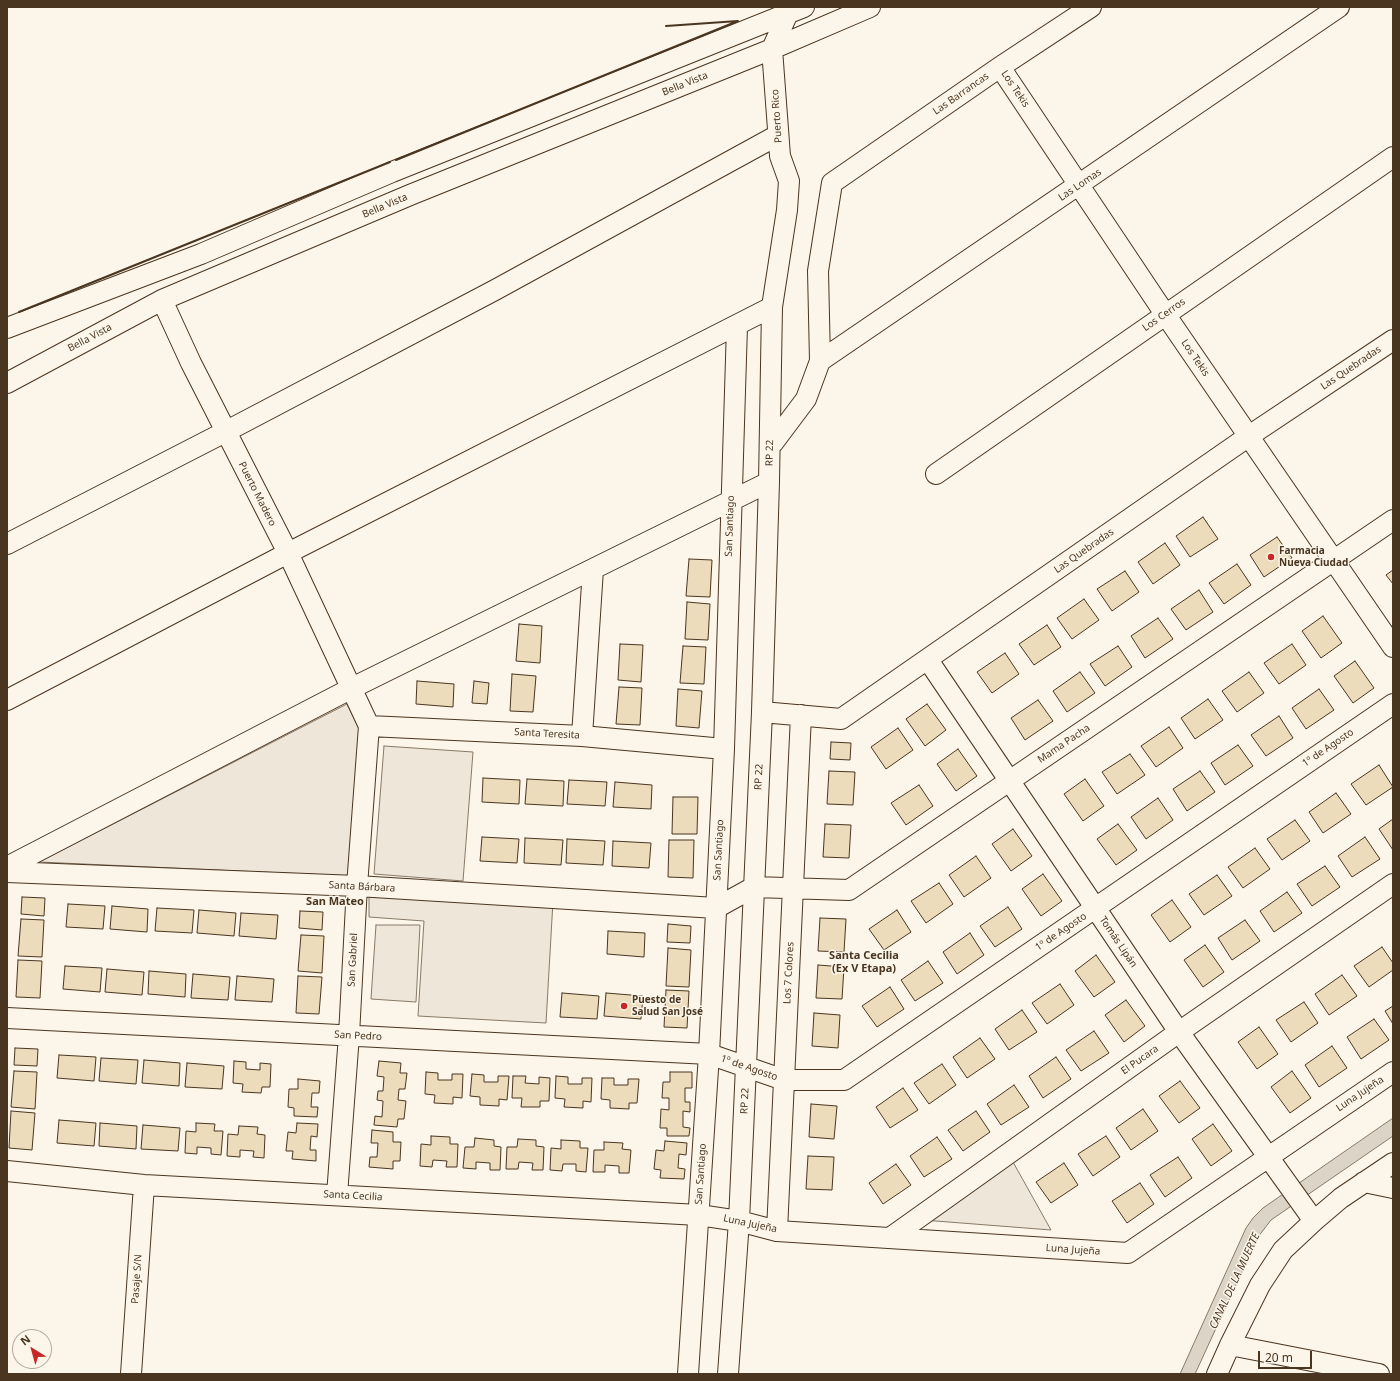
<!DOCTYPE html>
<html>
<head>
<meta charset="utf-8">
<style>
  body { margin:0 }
  #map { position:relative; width:1400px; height:1381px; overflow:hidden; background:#fbf6e9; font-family:"Noto Sans",sans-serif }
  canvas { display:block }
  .frame { position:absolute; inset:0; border:8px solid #4a3520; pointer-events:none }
  .north { position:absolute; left:12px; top:1329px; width:40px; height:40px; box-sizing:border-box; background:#fbf6e9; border:1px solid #b4a999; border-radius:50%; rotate:323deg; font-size:11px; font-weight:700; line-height:16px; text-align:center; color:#4a3520 }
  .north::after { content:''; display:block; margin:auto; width:14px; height:18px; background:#c62828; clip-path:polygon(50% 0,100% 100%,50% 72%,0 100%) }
  .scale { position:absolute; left:1258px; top:1351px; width:54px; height:18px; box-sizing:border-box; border:2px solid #4a3520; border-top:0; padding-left:5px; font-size:12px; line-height:14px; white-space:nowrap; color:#4a3520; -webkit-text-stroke:3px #fbf6e9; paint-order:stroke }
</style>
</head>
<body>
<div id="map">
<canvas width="1400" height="1381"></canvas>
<div class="frame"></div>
<div class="north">N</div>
<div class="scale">20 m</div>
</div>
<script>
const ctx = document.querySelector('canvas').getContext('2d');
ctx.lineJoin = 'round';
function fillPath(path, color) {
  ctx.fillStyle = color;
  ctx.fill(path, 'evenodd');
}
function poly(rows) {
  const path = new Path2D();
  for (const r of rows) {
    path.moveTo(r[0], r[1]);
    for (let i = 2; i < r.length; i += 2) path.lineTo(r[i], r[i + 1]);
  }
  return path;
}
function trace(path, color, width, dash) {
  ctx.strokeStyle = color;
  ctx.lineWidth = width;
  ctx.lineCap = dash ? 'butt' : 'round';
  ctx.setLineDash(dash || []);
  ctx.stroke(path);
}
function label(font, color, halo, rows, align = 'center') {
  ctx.font = font + ' "Noto Sans",sans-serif';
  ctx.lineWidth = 3;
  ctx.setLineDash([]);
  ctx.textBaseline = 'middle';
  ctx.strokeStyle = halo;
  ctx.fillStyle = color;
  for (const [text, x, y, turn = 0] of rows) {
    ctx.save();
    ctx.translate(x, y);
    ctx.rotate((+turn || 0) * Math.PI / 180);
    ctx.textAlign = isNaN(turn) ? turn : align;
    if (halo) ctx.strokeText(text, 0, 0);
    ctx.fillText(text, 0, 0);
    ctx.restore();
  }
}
const green = poly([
  [347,704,361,733,351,876,39,862,347,704],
  [384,746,473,752,463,881,374,874,384,746],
  [369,890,553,901,546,1023,418,1016,424,921,369,917,369,890],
  [376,925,420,925,416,1002,371,999,376,925],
  [1013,1162,1051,1230,923,1220,1013,1162]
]);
fillPath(green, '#ede6d9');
trace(green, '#887966', 1);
const water = poly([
  [1393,1118,1393,1136,1271,1220,1258,1237,1195,1374,1180,1374,1246,1228,1253,1218,1263,1208,1393,1118]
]);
fillPath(water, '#dcd4c6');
trace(water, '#887966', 1);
const building = poly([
  [1203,517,1218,539,1190,557,1176,536,1203,517],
  [1277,537,1292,558,1264,577,1250,555,1277,537],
  [1165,543,1180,565,1153,584,1138,562,1165,543],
  [689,559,712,560,710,597,686,596,689,559],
  [1237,564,1251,585,1224,604,1209,583,1237,564],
  [1393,570,1393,584,1386,575,1393,570],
  [1125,571,1139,592,1112,611,1097,589,1125,571],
  [1199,590,1213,612,1186,630,1171,609,1199,590],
  [1084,599,1099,620,1072,639,1057,618,1084,599],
  [687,602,710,604,708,640,685,639,687,602],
  [1323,616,1342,643,1321,658,1302,631,1323,616],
  [1158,618,1173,639,1145,658,1131,636,1158,618],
  [519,624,542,626,540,663,516,661,519,624],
  [1047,625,1061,647,1034,665,1019,644,1047,625],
  [620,644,643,645,641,682,618,680,620,644],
  [1292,644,1306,665,1279,684,1264,663,1292,644],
  [683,646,706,647,704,684,680,683,683,646],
  [1118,646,1132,667,1105,686,1090,664,1118,646],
  [1005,653,1019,674,992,693,977,672,1005,653],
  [1355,661,1374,688,1353,703,1334,676,1355,661],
  [1080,672,1095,693,1067,712,1053,691,1080,672],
  [1249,672,1264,693,1237,712,1222,691,1249,672],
  [512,674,536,676,533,712,510,711,512,674],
  [417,681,454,684,453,707,416,704,417,681],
  [474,681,489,683,487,704,472,703,474,681],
  [619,687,642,688,640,725,616,724,619,687],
  [678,689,702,691,699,728,676,726,678,689],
  [1319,689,1334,710,1306,729,1292,708,1319,689],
  [1208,699,1223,720,1195,739,1181,718,1208,699],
  [1038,700,1053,721,1025,740,1011,718,1038,700],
  [927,704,946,730,925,746,906,719,927,704],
  [1279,716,1293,738,1266,756,1251,735,1279,716],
  [1169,727,1183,748,1156,767,1141,746,1169,727],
  [898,728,913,750,886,769,871,747,898,728],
  [831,742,851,743,850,760,830,759,831,742],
  [1238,745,1253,766,1225,785,1211,763,1238,745],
  [958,749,977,776,956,791,937,764,958,749],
  [1130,754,1145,775,1117,794,1102,772,1130,754],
  [1379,765,1393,787,1366,805,1351,784,1379,765],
  [829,771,855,772,853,805,827,804,829,771],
  [1200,771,1215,792,1187,811,1173,789,1200,771],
  [483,778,520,780,519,804,482,802,483,778],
  [527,779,564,781,563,806,525,804,527,779],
  [1085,779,1104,806,1083,821,1064,794,1085,779],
  [569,780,607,782,605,806,567,804,569,780],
  [615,782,652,785,651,809,613,807,615,782],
  [919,785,933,806,906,825,891,803,919,785],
  [1336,793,1351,814,1323,833,1309,812,1336,793],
  [673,797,698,797,697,834,672,834,673,797],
  [1158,798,1173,820,1146,839,1131,817,1158,798],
  [1393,819,1393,850,1379,829,1393,819],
  [1295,820,1310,841,1282,860,1267,839,1295,820],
  [825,824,851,825,849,858,823,857,825,824],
  [1118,824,1137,850,1116,865,1097,839,1118,824],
  [1013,829,1032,856,1011,871,992,844,1013,829],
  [482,837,519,839,517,863,480,861,482,837],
  [1365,837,1380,859,1352,877,1338,856,1365,837],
  [525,838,563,840,561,865,524,863,525,838],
  [567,839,605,841,603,865,566,863,567,839],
  [669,840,694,840,693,878,668,877,669,840],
  [613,841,651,843,649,868,612,866,613,841],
  [1255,848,1270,869,1243,888,1228,867,1255,848],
  [976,856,991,878,964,897,949,875,976,856],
  [1325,866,1340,887,1312,906,1297,884,1325,866],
  [1043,874,1062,901,1041,916,1022,889,1043,874],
  [1217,875,1232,896,1204,915,1189,894,1217,875],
  [939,883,953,904,926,923,911,901,939,883],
  [1287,892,1302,913,1274,932,1260,911,1287,892],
  [22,897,45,898,44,916,21,914,22,897],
  [1172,900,1191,927,1170,942,1151,915,1172,900],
  [68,904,105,906,103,929,66,927,68,904],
  [112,906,148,909,147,932,110,929,112,906],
  [1008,907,1022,929,995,947,980,926,1008,907],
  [157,908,194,910,192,933,155,931,157,908],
  [199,910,236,913,234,936,197,933,199,910],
  [897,910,911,932,884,950,869,929,897,910],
  [300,911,323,912,322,930,299,928,300,911],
  [241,913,278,915,276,939,239,936,241,913],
  [820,918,846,919,844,952,818,951,820,918],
  [21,919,44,920,42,957,18,956,21,919],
  [1245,920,1260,941,1232,960,1218,938,1245,920],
  [668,924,691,926,690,943,667,942,668,924],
  [608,931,645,933,644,957,607,954,608,931],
  [970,933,984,955,957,974,943,952,970,933],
  [301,935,324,936,322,973,298,971,301,935],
  [1205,945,1224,972,1203,987,1184,960,1205,945],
  [1382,947,1393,963,1393,970,1369,987,1354,966,1382,947],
  [668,948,691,950,689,987,666,986,668,948],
  [1096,955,1115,982,1094,997,1075,971,1096,955],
  [18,960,42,961,40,998,16,997,18,960],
  [928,961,943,983,915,1001,901,980,928,961],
  [818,965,844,967,842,999,816,998,818,965],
  [65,966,102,968,100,992,63,989,65,966],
  [107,969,144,972,142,995,105,992,107,969],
  [149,971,186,974,185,997,148,994,149,971],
  [193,974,230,977,228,1000,191,998,193,974],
  [1342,975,1357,996,1329,1015,1315,994,1342,975],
  [237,976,274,979,272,1002,235,1000,237,976],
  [298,976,322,977,319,1014,296,1013,298,976],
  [1060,984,1074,1005,1047,1024,1032,1003,1060,984],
  [890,987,904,1009,877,1027,862,1006,890,987],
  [666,990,689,991,687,1028,664,1027,666,990],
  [562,993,599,996,597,1019,560,1017,562,993],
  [606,993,643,996,641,1019,604,1016,606,993],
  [1126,1000,1145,1026,1124,1042,1105,1015,1126,1000],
  [1304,1002,1318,1023,1291,1042,1276,1020,1304,1002],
  [1393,1006,1393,1024,1385,1011,1393,1006],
  [1022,1010,1037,1032,1009,1050,995,1029,1022,1010],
  [814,1013,840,1015,838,1048,812,1046,814,1013],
  [1374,1019,1389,1040,1361,1059,1347,1037,1374,1019],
  [1259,1027,1278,1054,1257,1069,1238,1042,1259,1027],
  [1094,1031,1109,1053,1081,1071,1066,1050,1094,1031],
  [980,1038,995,1059,967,1078,953,1057,980,1038],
  [1332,1046,1347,1068,1319,1087,1305,1065,1332,1046],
  [15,1048,38,1049,37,1066,14,1065,15,1048],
  [59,1055,96,1057,94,1081,57,1078,59,1055],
  [1056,1057,1071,1079,1043,1098,1029,1076,1056,1057],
  [101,1058,138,1060,136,1084,99,1081,101,1058],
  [144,1060,180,1063,179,1086,142,1083,144,1060],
  [234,1061,246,1062,246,1069,260,1070,260,1063,271,1064,270,1087,262,1087,261,1093,242,1092,243,1084,233,1083,234,1061],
  [379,1061,401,1063,400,1073,407,1073,405,1089,399,1089,398,1100,406,1101,404,1119,398,1119,397,1127,374,1125,375,1116,382,1117,383,1101,377,1100,378,1091,383,1091,384,1077,377,1076,379,1061],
  [187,1063,224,1066,222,1089,185,1087,187,1063],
  [942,1064,956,1085,929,1104,914,1083,942,1064],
  [14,1071,37,1072,35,1109,11,1107,14,1071],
  [1292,1071,1311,1098,1290,1113,1271,1087,1292,1071],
  [426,1072,438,1073,438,1080,452,1080,452,1074,463,1074,462,1098,453,1097,453,1104,434,1103,435,1095,425,1094,426,1072],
  [670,1072,692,1072,692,1088,685,1088,685,1102,690,1102,690,1112,683,1111,683,1127,690,1128,689,1136,667,1136,667,1128,660,1128,661,1109,669,1110,669,1098,662,1098,663,1082,670,1082,670,1072],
  [472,1074,484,1075,484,1082,498,1082,498,1076,509,1076,507,1100,499,1099,499,1106,480,1105,480,1097,470,1096,472,1074],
  [513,1076,526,1076,525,1083,539,1084,539,1077,550,1078,549,1101,540,1101,540,1107,521,1107,522,1098,512,1098,513,1076],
  [556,1076,568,1077,568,1084,582,1084,582,1078,592,1078,591,1102,583,1101,583,1108,564,1107,565,1099,555,1098,556,1076],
  [602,1078,614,1078,614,1085,628,1085,628,1079,639,1079,637,1103,629,1103,629,1109,610,1108,610,1100,601,1099,602,1078],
  [298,1079,320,1081,319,1093,312,1093,311,1107,318,1107,317,1117,294,1116,294,1108,288,1107,289,1089,298,1089,298,1079],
  [1180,1081,1200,1108,1179,1123,1159,1096,1180,1081],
  [1014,1085,1029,1107,1001,1125,987,1104,1014,1085],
  [903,1088,918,1110,890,1128,876,1107,903,1088],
  [811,1104,837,1106,834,1139,809,1137,811,1104],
  [1143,1109,1158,1131,1131,1150,1116,1128,1143,1109],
  [11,1111,35,1113,32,1150,9,1148,11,1111],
  [976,1111,990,1132,963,1151,948,1130,976,1111],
  [59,1120,96,1123,94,1146,57,1143,59,1120],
  [100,1123,137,1126,136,1149,99,1146,100,1123],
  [196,1123,215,1124,214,1131,223,1131,221,1155,211,1154,211,1148,197,1147,197,1154,185,1153,186,1131,196,1132,196,1123],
  [297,1123,318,1124,317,1137,311,1136,310,1150,316,1150,316,1161,292,1159,293,1151,286,1151,288,1132,296,1133,297,1123],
  [1213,1124,1232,1151,1211,1166,1192,1139,1213,1124],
  [143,1125,180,1128,178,1151,141,1149,143,1125],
  [239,1126,258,1127,257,1134,265,1135,264,1158,253,1157,254,1151,240,1150,240,1157,227,1156,228,1134,238,1135,239,1126],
  [372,1130,393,1132,393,1142,401,1142,400,1161,393,1161,393,1169,369,1167,370,1157,377,1157,378,1143,371,1143,372,1130],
  [431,1136,450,1137,450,1144,458,1144,457,1167,446,1167,447,1161,433,1160,432,1167,420,1166,421,1144,431,1145,431,1136],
  [1106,1136,1120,1157,1093,1176,1078,1154,1106,1136],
  [937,1137,952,1159,924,1177,910,1156,937,1137],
  [475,1138,494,1140,494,1146,501,1147,500,1170,490,1170,490,1163,476,1162,476,1169,463,1168,465,1147,474,1147,475,1138],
  [518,1139,536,1140,536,1146,544,1147,543,1170,532,1170,533,1163,519,1162,518,1169,506,1169,507,1147,517,1147,518,1139],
  [561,1140,580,1141,580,1148,588,1148,586,1172,576,1171,576,1164,563,1164,562,1171,550,1170,551,1148,561,1149,561,1140],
  [665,1141,687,1143,686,1155,679,1154,678,1168,685,1169,684,1179,660,1178,661,1170,654,1169,656,1150,664,1151,665,1141],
  [604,1142,623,1143,622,1149,631,1150,629,1173,619,1173,619,1166,605,1165,605,1172,593,1172,594,1150,604,1150,604,1142],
  [808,1156,834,1157,832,1190,806,1189,808,1156],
  [1178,1157,1192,1178,1165,1197,1150,1175,1178,1157],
  [1064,1163,1078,1185,1051,1203,1036,1182,1064,1163],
  [896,1164,911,1185,883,1204,869,1183,896,1164],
  [1140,1183,1154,1204,1127,1223,1112,1201,1140,1183]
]);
fillPath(building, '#ecdcbc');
trace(building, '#4a3520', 1);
const minor = poly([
  [1000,67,1165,314,1393,647],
  [162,300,191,363,288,553,369,726,357,886,349,1035,337,1195],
  [7,328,201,254,392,172,804,7],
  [820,361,1339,7],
  [7,383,162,300,410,195,772,49,870,7],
  [773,443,806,399,820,361,818,271,832,183,1000,67,1091,7],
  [936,474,1393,157],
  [7,544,225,432,495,290,778,135],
  [928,660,1179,1032,1314,1221],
  [7,700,288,553,772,307],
  [762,712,841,719,1249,436,1393,340],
  [369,726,582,736,724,749],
  [582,736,593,569],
  [7,867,352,688,769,482],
  [7,872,357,886,716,908,754,887,849,890,1393,520],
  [7,1018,709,1054,784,1080,844,1080,1393,704],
  [7,1171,144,1185,699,1215,739,1221,777,1231,1128,1253,1393,1072],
  [1364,1182,1393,1188],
  [777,1231,801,715],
  [890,1238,1179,1032,1393,884],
  [1230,1345,1379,1374],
  [131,1374,144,1185],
  [688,1374,709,1054,724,749,737,326],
  [728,1374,739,1221,762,712,769,482,772,307,787,210,789,181,780,156,772,49,788,13,788,7],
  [1217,1374,1230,1345,1260,1285,1283,1250,1314,1221,1341,1198,1393,1163]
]);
trace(minor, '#4a3520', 22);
trace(minor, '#fbf6e9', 20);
trace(poly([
  [396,160,738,21,666,26],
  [19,312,390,162]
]), '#4a3520', 2);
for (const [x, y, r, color] of [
  [1271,557,4,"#c62828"],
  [624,1006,4,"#c62828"]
]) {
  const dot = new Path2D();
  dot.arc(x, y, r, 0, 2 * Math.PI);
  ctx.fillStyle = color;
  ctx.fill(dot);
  trace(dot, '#fbf6e9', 1.5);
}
label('10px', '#4a3520', '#fbf6e9', [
  ["Bella Vista",685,84,-22],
  ["Los Tekis",1015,89,56],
  ["Las Barrancas",961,94,-35],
  ["Puerto Rico",777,116,-94],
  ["Las Lomas",1080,185,-34],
  ["Bella Vista",385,206,-23],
  ["Los Cerros",1164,315,-35],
  ["Bella Vista",90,338,-28],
  ["Los Tekis",1195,358,56],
  ["Las Quebradas",1351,368,-34],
  ["RP 22",770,453,-89],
  ["Puerto Madero",257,494,63],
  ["San Santiago",730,526,-88],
  ["Las Quebradas",1084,551,-35],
  ["Santa Teresita",547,734,3],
  ["Mama Pacha",1064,744,-34],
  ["1º de Agosto",1328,748,-34],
  ["RP 22",759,777,-87],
  ["San Santiago",719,850,-87],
  ["Santa Bárbara",362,887,3],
  ["1º de Agosto",1061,932,-34],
  ["Tomás Lipán",1118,942,56],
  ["San Gabriel",353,960,-87],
  ["Los 7 Colores",789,973,-87],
  ["San Pedro",358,1036,3],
  ["El Pucara",1140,1060,-35],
  ["1º de Agosto",749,1068,19],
  ["Luna Jujeña",1360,1094,-34],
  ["RP 22",745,1101,-87],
  ["San Santiago",701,1174,-86],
  ["Santa Cecilia",353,1196,3],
  ["Luna Jujeña",750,1224,12],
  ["Luna Jujeña",1073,1250,4],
  ["Pasaje S/N",137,1279,-86]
]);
label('bold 10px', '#4a3520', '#fbf6e9', [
  ["Farmacia",1279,551],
  ["Nueva Ciudad",1279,563],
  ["Puesto de",632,1000],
  ["Salud San José",632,1012]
], 'left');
label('bold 11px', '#4a3520', '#fbf6e9', [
  ["San Mateo",335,902],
  ["Santa Cecilia",864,956],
  ["(Ex V Etapa)",864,969]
]);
label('italic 11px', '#4a3520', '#fbf6e9', [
  ["CANAL DE LA MUERTE",1235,1281,-65]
]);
</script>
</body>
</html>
